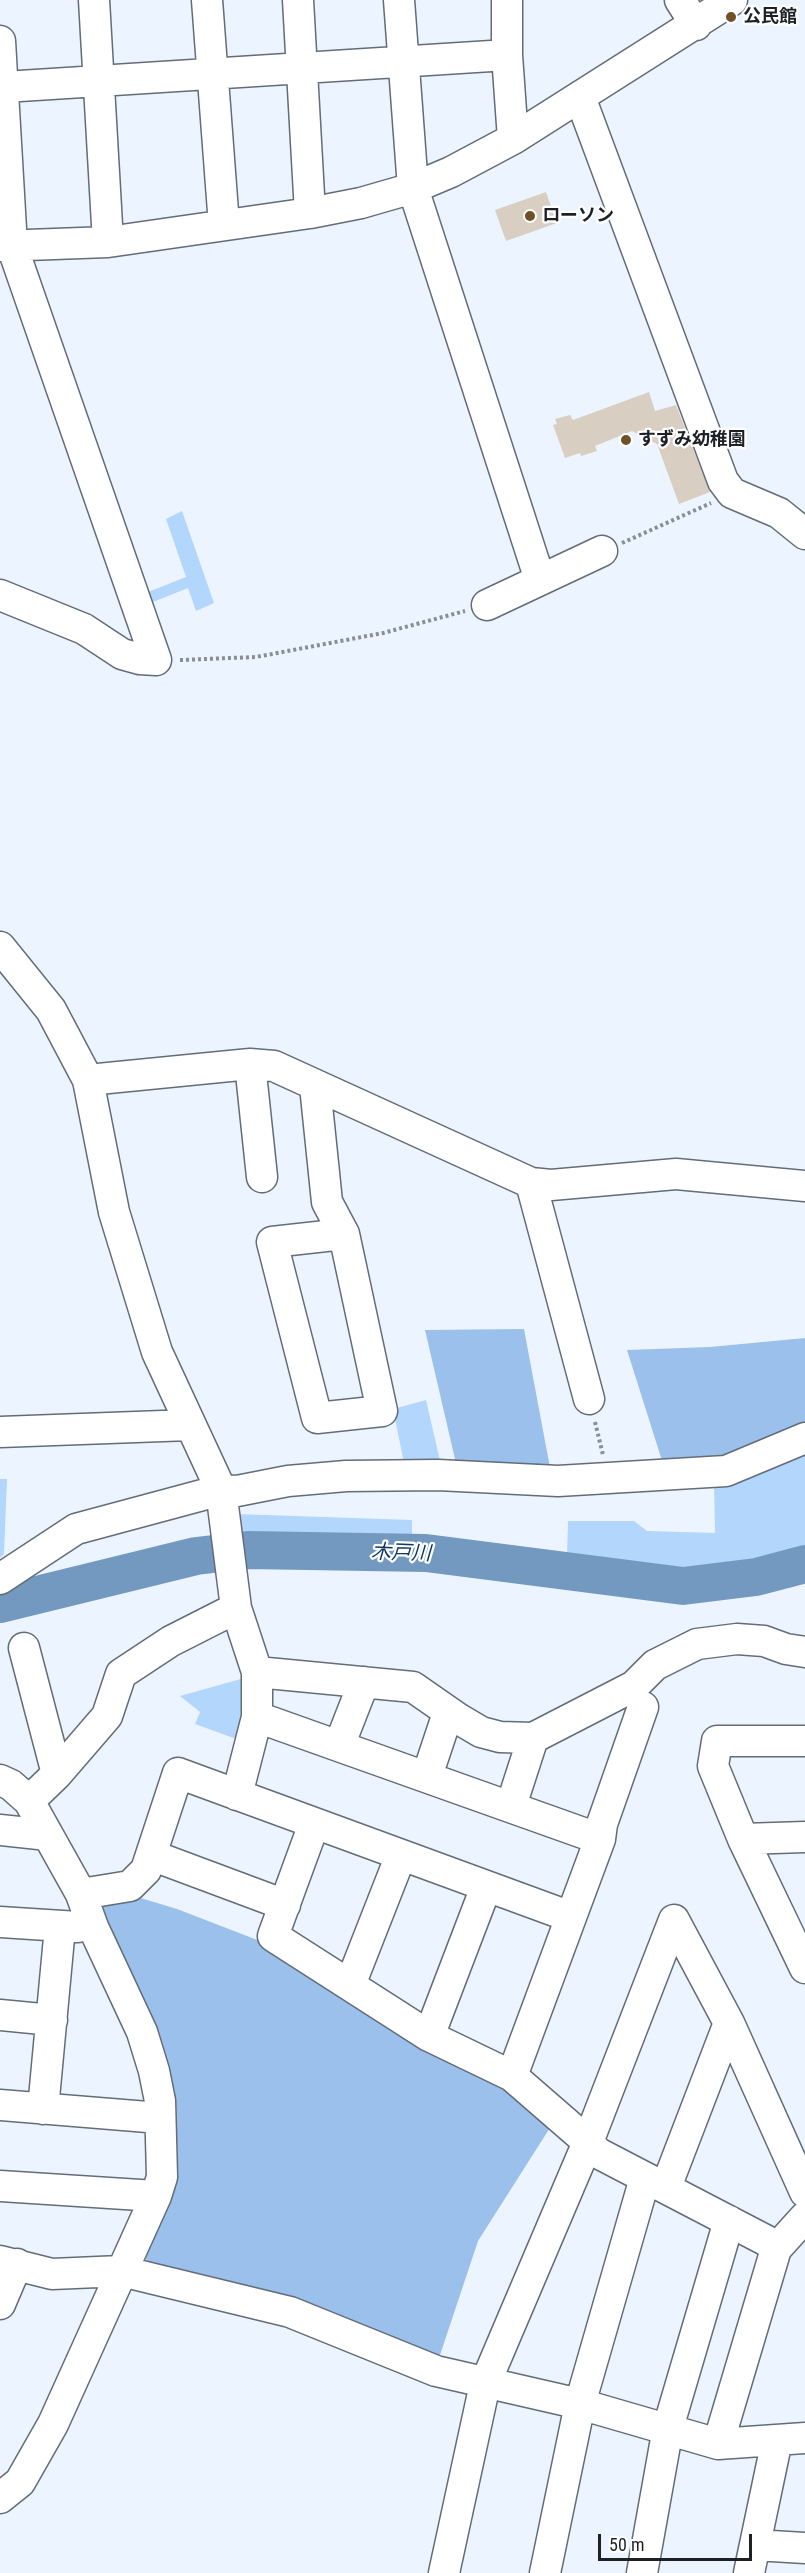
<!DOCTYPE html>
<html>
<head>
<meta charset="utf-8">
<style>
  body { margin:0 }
  #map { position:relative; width:805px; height:2573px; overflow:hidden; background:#ecf5ff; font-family:"Roboto Condensed",sans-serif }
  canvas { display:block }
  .scale { position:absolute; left:598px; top:2534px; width:154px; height:27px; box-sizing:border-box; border:3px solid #1d2125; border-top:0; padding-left:8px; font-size:18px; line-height:21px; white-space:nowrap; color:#1d2125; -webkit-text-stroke:4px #fff; paint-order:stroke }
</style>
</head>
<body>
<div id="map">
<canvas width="805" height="2573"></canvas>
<div class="scale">50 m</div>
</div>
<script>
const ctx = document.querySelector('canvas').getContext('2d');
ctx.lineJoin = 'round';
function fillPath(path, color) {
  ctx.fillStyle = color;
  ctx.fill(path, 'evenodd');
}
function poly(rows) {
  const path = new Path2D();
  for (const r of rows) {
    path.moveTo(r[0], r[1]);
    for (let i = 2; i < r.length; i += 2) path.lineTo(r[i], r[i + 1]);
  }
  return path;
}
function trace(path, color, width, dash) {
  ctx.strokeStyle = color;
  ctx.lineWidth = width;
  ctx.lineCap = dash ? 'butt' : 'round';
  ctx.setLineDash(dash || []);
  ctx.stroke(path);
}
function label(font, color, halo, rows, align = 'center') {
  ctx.font = font + ' "Roboto Condensed","Noto Sans JP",sans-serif';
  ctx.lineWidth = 4.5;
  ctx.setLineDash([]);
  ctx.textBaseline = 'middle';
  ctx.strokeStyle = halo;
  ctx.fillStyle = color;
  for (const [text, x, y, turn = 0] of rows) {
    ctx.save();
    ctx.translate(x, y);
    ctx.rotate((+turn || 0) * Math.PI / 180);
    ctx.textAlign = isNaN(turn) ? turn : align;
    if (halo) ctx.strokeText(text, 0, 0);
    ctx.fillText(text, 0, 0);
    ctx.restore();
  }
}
fillPath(poly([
  [182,511,214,603,196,611,188,588,148,604,143,594,186,577,166,519],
  [426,1400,441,1465,405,1468,393,1409],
  [805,1444,805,1552,769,1561,680,1574,567,1557,568,1521,634,1521,647,1531,715,1533,714,1483],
  [0,1479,7,1479,4,1554,0,1558],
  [235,1514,412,1520,412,1549,240,1541],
  [248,1677,239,1740,195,1724,200,1712,180,1696]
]), '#b2d6fc');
fillPath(poly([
  [524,1329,551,1473,458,1472,425,1330],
  [805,1338,805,1430,727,1460,664,1467,627,1350,710,1347],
  [134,1896,177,1909,273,1946,508,2083,553,2123,478,2241,438,2361,148,2263,140,2246,171,2173,97,1911,102,1901]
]), '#9ac0eb');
trace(poly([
  [0,1604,196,1556,248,1550,426,1553,683,1586,756,1577,805,1564]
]), '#7399c1', 38);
fillPath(poly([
  [546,192,557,223,506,241,495,210],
  [649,392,655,411,676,405,710,492,679,504,657,444,632,431,595,446,597,451,581,456,580,453,565,458,553,425,557,424,555,419,570,415,573,420]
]), '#d9cec2');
const minor = poly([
  [94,0,108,242],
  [207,0,224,225],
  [298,0,310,213],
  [399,0,413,188,540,580],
  [507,0,507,55,513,139],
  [680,0,696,25],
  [0,41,12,246,156,660,140,659,122,654,84,629,0,595],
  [4,87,507,55],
  [580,97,723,481,732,493,779,513,805,534],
  [0,246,108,242,310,213,361,203,413,188,451,172,513,139,732,0],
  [487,605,602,551],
  [0,947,51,1010,88,1080,114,1212,157,1352,221,1490,236,1608,257,1672,257,1717,237,1795],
  [250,1064,262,1177],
  [88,1080,250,1064,274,1066,531,1183,551,1185,676,1174,805,1186],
  [315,1086,327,1202,344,1234,382,1411,317,1418,272,1242,344,1234],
  [531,1183,589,1399],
  [0,1432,190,1425],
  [0,1579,76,1529,221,1490,237,1491,288,1481,346,1476,438,1475,558,1481,726,1471,805,1438],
  [24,1648,57,1774],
  [257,1672,413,1687,459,1719,481,1732,500,1737,533,1738,634,1686,655,1665,697,1644,737,1639,764,1641,786,1649,805,1652],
  [257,1717,600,1839],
  [805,1741,717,1741,713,1766,743,1839,805,1968],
  [339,1746,364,1682],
  [427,1776,445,1722],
  [0,1780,11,1785,29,1801,81,1894,93,1927,142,2032,154,2071,160,2101,162,2177,156,2196,53,2424,20,2482,0,2498],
  [29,1801,57,1774,107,1716,121,1674,171,1641,236,1608],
  [511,1806,533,1738],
  [314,1824,273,1936,429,2036,512,2076,588,2142,598,2153,767,2241,776,2249],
  [0,1830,48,1835],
  [743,1839,805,1837],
  [151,1855,285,1905],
  [81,1894,130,1886,146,1870,178,1773,571,1917],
  [0,1922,78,1927],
  [350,1985,401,1855],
  [0,2015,52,2020],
  [429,2036,486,1887],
  [512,2076,600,1839,602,1824,643,1707],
  [0,2105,160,2118],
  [43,2109,60,1927],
  [0,2186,156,2196],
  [666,2187,729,2023],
  [0,2261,52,2274,121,2271,290,2312,436,2371,580,2404,718,2444,805,2438],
  [0,2304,17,2264],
  [718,2444,776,2249,805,2217],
  [755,2545,805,2548],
  [444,2573,485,2384,588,2142,674,1920,729,2023,805,2192],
  [545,2573,580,2404,645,2178],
  [642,2573,668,2428,729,2221],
  [749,2573,777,2440]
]);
trace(minor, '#636c77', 33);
trace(poly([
  [622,543,711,503],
  [180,660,256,657,383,633,465,611],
  [595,1422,603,1455]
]), '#878e95', 4, [3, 3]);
trace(minor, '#fff', 30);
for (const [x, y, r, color] of [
  [731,17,6,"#705026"],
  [530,216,6,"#705026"],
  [626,440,6,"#705026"]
]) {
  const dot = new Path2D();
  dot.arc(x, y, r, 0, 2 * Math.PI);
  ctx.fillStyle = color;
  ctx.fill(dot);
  trace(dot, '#fff', 2);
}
label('bold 18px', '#1d2125', '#fff', [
  ["公民館",743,17],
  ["ローソン",542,216],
  ["すずみ幼稚園",638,440]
], 'left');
label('italic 20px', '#0d375e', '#fff', [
  ["木戸川",401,1554,2]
]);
</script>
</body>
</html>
